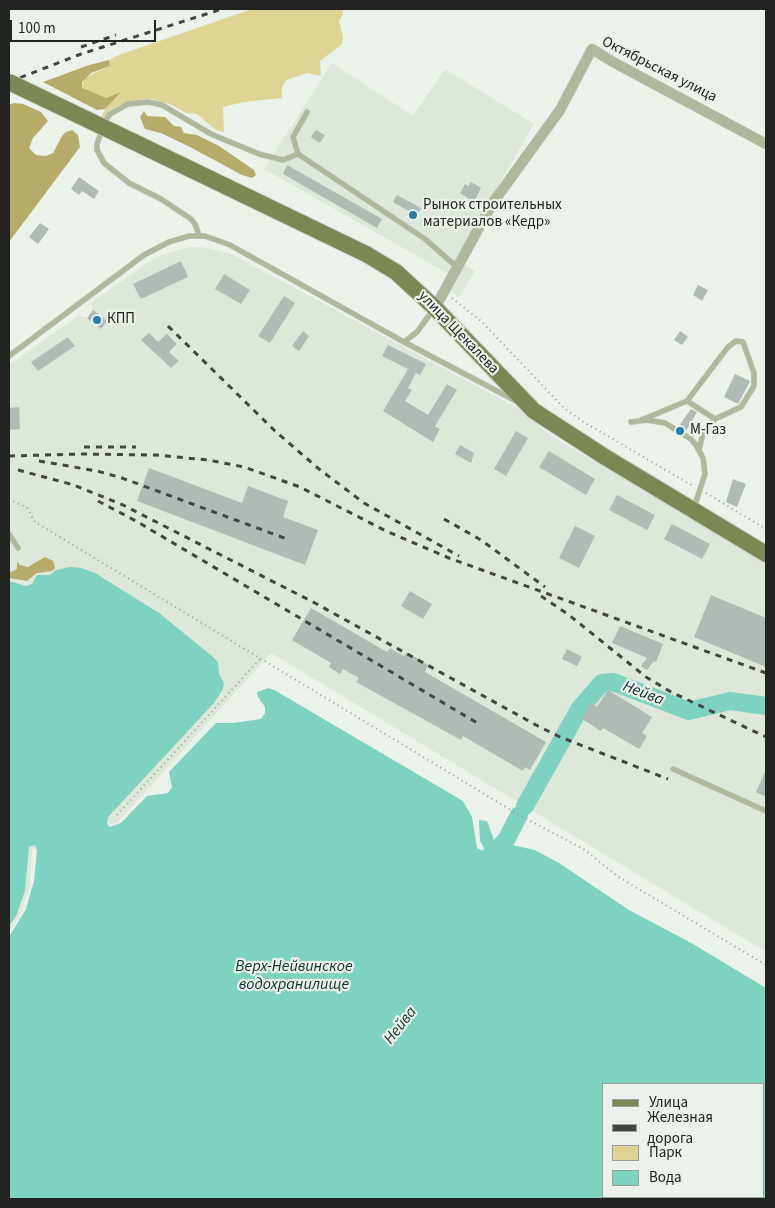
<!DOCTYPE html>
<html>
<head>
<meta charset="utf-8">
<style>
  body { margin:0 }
  #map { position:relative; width:775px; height:1208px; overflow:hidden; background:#ebf2ea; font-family:"Source Sans 3",sans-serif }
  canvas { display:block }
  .frame { position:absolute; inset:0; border:10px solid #212320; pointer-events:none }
  .legend { position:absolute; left:602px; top:1083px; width:162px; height:115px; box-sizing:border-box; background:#ebf2ea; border:1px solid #9a9f99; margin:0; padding:6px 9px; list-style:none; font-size:15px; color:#212320 }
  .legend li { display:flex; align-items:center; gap:10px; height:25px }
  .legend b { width:25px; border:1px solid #9a9f99 }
  .scale { position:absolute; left:10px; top:20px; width:146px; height:22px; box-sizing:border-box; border:2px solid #212320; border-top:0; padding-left:6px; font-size:15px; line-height:18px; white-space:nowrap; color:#212320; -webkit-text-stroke:4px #ebf2ea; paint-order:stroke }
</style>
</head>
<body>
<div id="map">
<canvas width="775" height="1208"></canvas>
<div class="frame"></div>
<ul class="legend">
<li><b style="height:6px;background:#7c8854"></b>Улица</li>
<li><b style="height:6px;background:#434642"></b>Железная дорога</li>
<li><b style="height:14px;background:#ded494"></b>Парк</li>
<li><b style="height:14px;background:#7dd2c0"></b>Вода</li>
</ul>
<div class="scale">100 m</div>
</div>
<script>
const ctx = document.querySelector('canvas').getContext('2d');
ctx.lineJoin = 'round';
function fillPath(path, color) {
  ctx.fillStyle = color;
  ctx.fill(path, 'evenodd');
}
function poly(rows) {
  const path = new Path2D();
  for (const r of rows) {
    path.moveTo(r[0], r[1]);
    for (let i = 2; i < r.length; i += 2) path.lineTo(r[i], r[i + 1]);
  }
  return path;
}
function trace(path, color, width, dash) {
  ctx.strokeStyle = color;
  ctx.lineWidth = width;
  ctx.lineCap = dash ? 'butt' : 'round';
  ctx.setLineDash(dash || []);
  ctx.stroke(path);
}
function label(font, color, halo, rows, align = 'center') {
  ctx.font = font + ' "Source Sans 3",sans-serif';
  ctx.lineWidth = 4.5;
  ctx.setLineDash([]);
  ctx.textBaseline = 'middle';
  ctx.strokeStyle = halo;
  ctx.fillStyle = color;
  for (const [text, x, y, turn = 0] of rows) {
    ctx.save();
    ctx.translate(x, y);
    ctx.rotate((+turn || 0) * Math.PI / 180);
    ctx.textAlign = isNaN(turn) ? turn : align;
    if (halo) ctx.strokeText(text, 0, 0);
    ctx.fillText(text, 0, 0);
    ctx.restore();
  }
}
fillPath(poly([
  [332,63,413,116,445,69,534,124,455,260,475,271,459,297,441,287,449,274,264,169],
  [189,247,202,247,229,253,525,412,550,435,766,563,766,952,271,653,118,822,32,850,30,886,19,918,9,931,9,365,79,315,87,318,93,310,91,303,147,263,162,255]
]), '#dde8da');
fillPath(poly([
  [252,9,342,9,343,14,339,21,343,38,342,44,320,61,321,76,307,73,286,80,282,87,282,98,243,102,223,107,224,132,216,130,197,114,186,113,172,105,152,99,138,100,120,105,110,110,100,121,105,109,119,93,106,98,89,92,82,88,84,78,110,66,109,60,116,56]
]), '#ded494');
fillPath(poly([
  [109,60,110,66,91,73,82,82,82,88,106,98,121,92,105,109,97,110,43,82,89,65],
  [14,103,23,104,41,112,48,121,33,138,29,148,36,155,46,156,53,153,62,136,66,132,72,130,78,135,80,147,9,242,9,105],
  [144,111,147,116,165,117,174,126,181,127,184,133,197,135,219,146,254,170,256,175,252,178,242,175,190,147,161,133,145,129,140,117],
  [45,557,53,561,55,568,52,571,37,573,27,581,9,578,9,573,17,569,17,562,20,565,28,567]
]), '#b6ab68');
fillPath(poly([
  [70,567,81,568,95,573,159,613,212,656,218,662,219,674,224,683,223,689,214,703,108,817,107,824,110,827,121,823,147,796,168,793,172,787,169,772,216,723,233,723,261,719,265,713,265,707,258,697,257,692,269,688,276,691,463,801,472,817,477,848,483,851,484,848,480,841,479,820,487,821,494,840,506,826,517,833,512,845,535,850,559,863,629,910,693,944,766,988,766,1199,9,1199,9,937,26,909,34,881,37,851,35,845,29,847,25,891,16,916,9,926,9,581,26,586,32,584,37,575,50,575,56,570],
  [604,1084,764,1084,764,1197,604,1197]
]), '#7dd2c0');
trace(poly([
  [525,806,580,708,602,683,613,682,689,711,730,701,766,706],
  [501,850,519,815]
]), '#7dd2c0', 18);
fillPath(poly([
  [316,130,325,135,320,143,311,137],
  [287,165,382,219,377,228,283,174],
  [79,177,99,191,94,199,82,191,79,195,71,189],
  [471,182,481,188,474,202,460,193,465,184,468,186],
  [397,195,421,208,417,216,393,202],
  [40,223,49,229,38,244,29,237],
  [181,261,188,277,141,299,133,284],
  [224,274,250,290,241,304,215,289],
  [698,285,708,290,702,301,693,295],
  [284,296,295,303,270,343,258,336],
  [93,310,107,321,101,329,87,318],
  [303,331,309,336,299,351,292,346],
  [680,331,688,337,682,345,674,340],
  [149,333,158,342,167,334,177,344,169,352,179,361,171,368,141,340],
  [68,337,75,346,38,371,31,362],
  [388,345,426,364,420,375,416,373,408,388,412,390,405,401,428,415,447,384,457,390,435,426,440,429,433,442,383,411,408,369,382,356],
  [735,374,750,381,738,404,724,397],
  [19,407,20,429,9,430,9,408],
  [691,409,697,412,686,431,677,425,679,426],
  [516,431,528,438,506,476,494,469],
  [460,445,474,453,471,463,455,454],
  [549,451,595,479,586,495,539,467],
  [149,468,242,503,248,486,288,501,283,517,318,530,305,565,137,501],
  [733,479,746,484,737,507,726,502],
  [617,495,655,515,647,530,609,510],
  [672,524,710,544,702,559,664,539],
  [575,526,595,536,579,568,559,558],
  [410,591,432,604,423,619,401,606],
  [711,595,766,618,766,667,694,637],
  [311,608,387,652,390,648,404,656,407,652,428,665,425,672,546,742,530,770,525,767,523,771,463,736,461,740,356,682,359,678,343,669,340,674,329,667,331,663,292,640],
  [620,626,663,644,656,662,654,661,647,670,641,666,647,658,612,643],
  [567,649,582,657,577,666,562,659],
  [608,690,652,717,642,733,647,736,639,749,603,728,601,731,582,719,591,703,597,707],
  [766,770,766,797,756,792]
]), '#b1bab4');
const lane = poly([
  [307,112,293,137,298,154,425,239,458,268],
  [199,235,195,224,191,219,161,199,129,183,104,163,97,150,97,144,105,121,110,114,128,104,148,102,162,105,211,134,259,154,283,160,298,154],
  [404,342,516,401],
  [9,356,144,255,169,242,189,236,205,236,230,245,404,342,417,332,433,310],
  [687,401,715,419],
  [639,421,687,401,728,347,736,341,743,342,754,373,754,386,741,407,715,419,703,433,699,450],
  [631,422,647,420,665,423,691,439,696,445,703,458,705,474,694,508],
  [9,534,18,548],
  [673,769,766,811]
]);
const street = poly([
  [435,308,492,204,560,110,592,49,613,62,766,144]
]);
const primary = poly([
  [132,141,366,254,396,272,435,308,534,411,605,457,766,554]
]);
trace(lane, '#c7cdc6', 6);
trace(street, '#c7cdc6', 11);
trace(primary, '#c7cdc6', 18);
trace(poly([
  [452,298,482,322,564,408,582,421,693,486],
  [706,493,766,529],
  [9,499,27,508,35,522,519,815,585,850,617,876,766,965],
  [117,815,260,659]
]), '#969b95', 2, [1, 4]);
trace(lane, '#b0b89c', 5);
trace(street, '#b0b89c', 10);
trace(primary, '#7c8854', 16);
trace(poly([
  [81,47,116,35],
  [9,82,81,54,222,9],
  [168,326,275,431,319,469,364,503,459,556],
  [84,447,136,447],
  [9,456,82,454,156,455,208,460,244,467,300,487,386,531,449,558,766,673],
  [39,461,97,471,122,478,287,539],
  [18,470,74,485,123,505,313,602,536,725,560,737,668,779],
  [98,501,136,521,479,724],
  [444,519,481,540,545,587],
  [541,596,569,615,646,677,671,692,766,737]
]), '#434642', 3, [6, 6]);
const primaryBridge = poly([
  [9,82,132,141]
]);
trace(primaryBridge, '#c7cdc6', 18, []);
trace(primaryBridge, '#7c8854', 16);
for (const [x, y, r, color] of [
  [413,215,5,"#287fae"],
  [97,320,5,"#287fae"],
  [680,431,5,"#287fae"]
]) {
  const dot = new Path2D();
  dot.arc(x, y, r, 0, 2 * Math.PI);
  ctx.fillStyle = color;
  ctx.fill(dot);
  trace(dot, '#ebf2ea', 2);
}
label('15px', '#212320', '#ebf2ea', [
  ["Октябрьская улица",659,70,27],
  ["улица Щекалева",458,333,46]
]);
label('15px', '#212320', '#ebf2ea', [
  ["Рынок строительных",423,206],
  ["материалов «Кедр»",423,223],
  ["КПП",107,320],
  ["М-Газ",690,431]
], 'left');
label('italic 16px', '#09332b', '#ebf2ea', [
  ["Нейва",643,694,21],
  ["Верх-Нейвинское",294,967],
  ["водохранилище",294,985],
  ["Нейва",401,1026,-52]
]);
</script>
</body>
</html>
